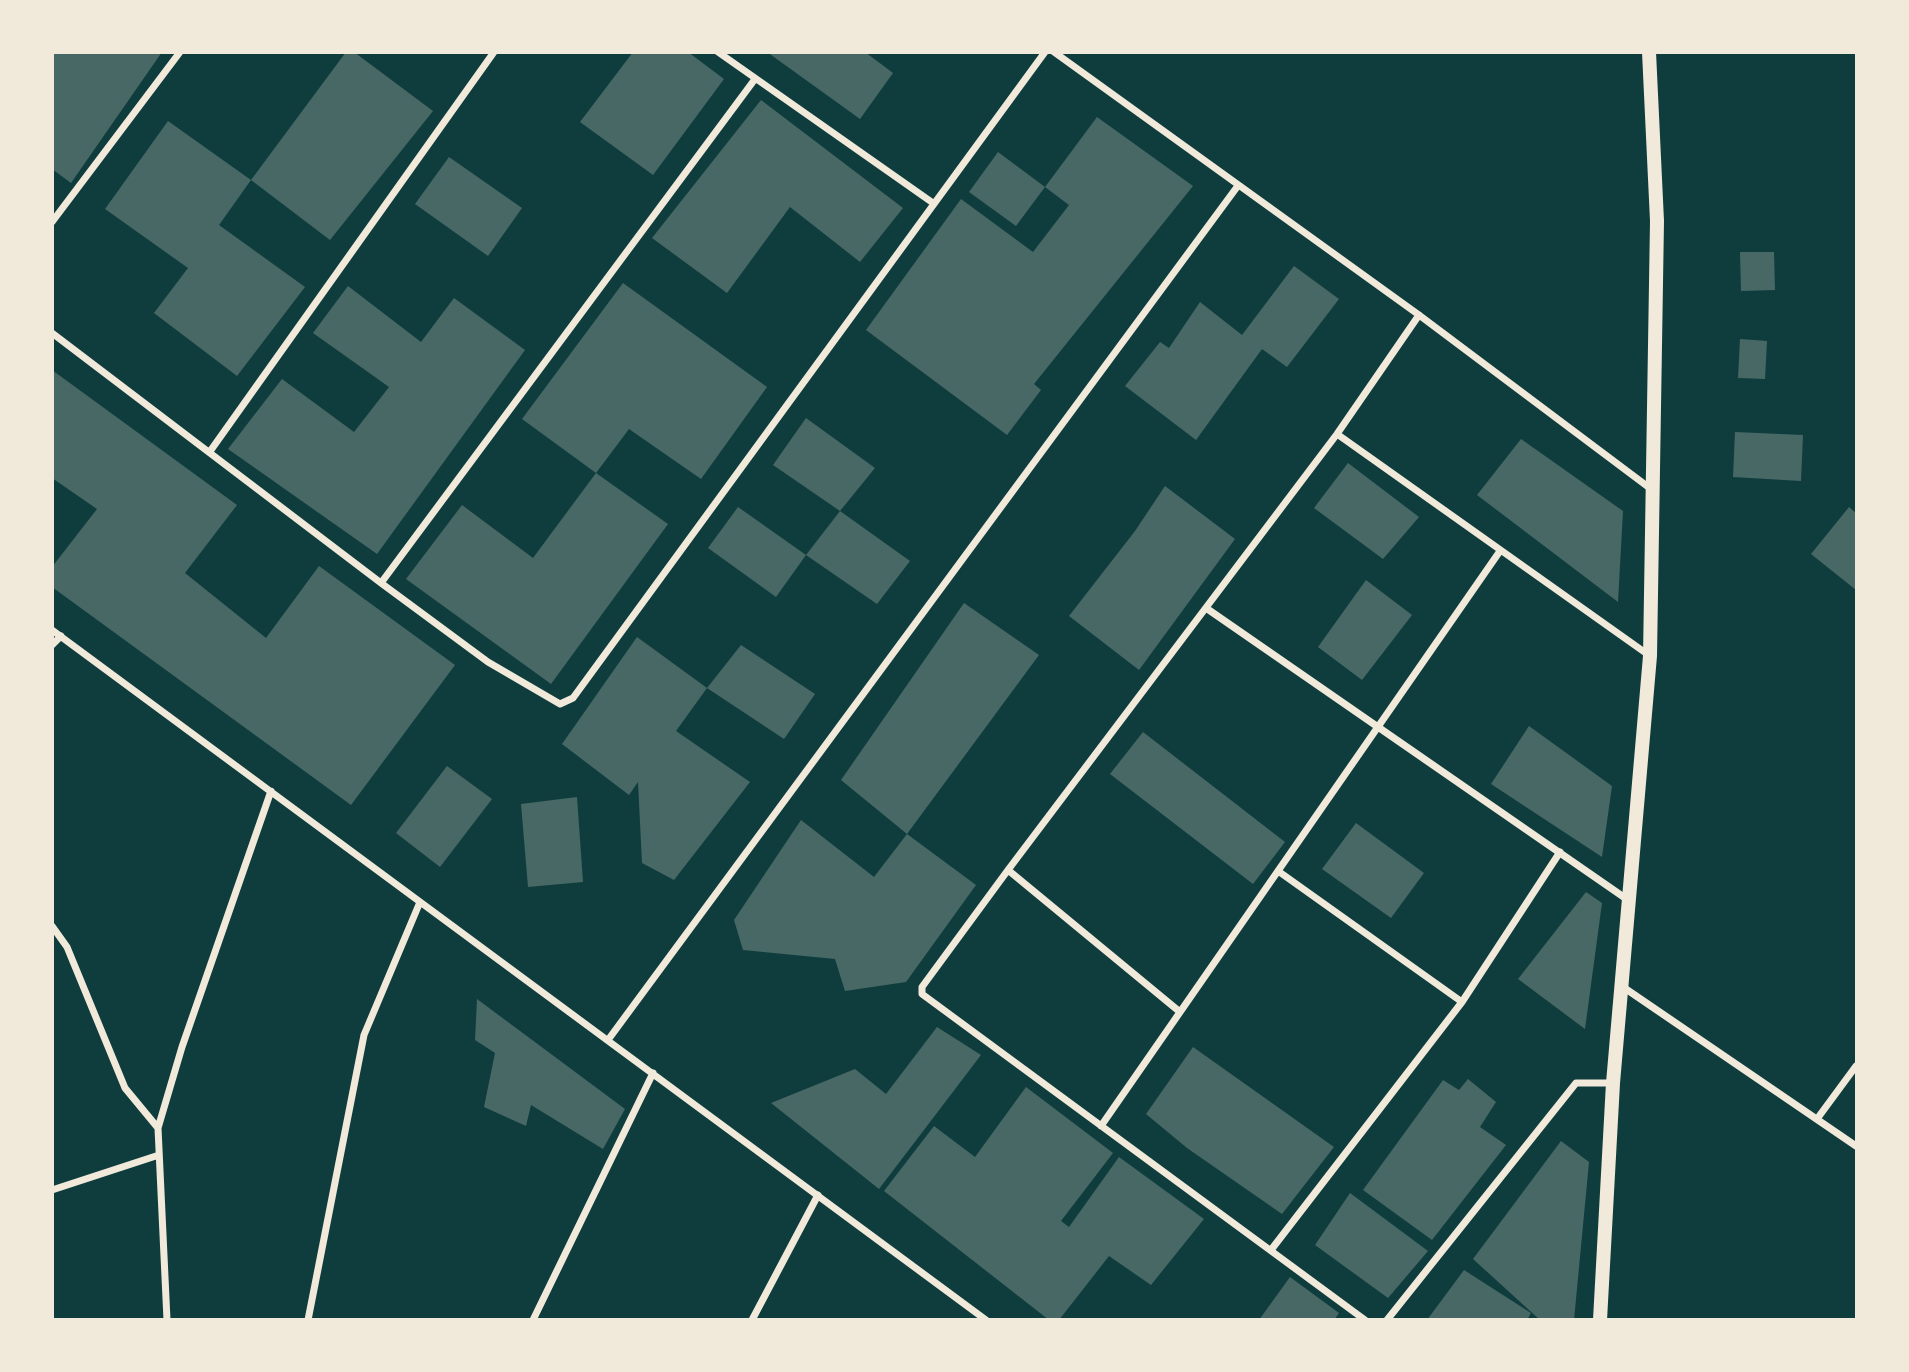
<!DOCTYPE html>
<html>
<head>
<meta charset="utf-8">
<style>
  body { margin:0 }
  #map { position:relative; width:1909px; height:1372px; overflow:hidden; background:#0f3d3e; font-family:Cabin,sans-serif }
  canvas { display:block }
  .frame { position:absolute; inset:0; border:54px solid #f1e9da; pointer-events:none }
</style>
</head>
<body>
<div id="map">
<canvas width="1909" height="1372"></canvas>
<div class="frame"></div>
</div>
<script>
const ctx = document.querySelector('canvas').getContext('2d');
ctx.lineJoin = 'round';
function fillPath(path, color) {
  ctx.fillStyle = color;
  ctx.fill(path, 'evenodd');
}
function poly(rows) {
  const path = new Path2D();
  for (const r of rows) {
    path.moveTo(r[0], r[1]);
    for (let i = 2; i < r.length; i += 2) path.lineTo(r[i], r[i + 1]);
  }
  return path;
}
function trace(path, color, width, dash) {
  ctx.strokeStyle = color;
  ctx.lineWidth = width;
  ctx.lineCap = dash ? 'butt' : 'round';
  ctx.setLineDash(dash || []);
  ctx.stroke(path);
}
fillPath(poly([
  [52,52,162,52,71,183,52,169],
  [346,52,354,52,433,111,330,240,251,180,219,225,305,287,237,376,154,313,188,268,105,209,168,121,251,180],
  [633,52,688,52,724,79,653,175,580,122],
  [767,52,865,52,893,73,860,119],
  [761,100,903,208,860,262,790,207,727,293,652,238],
  [1097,117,1193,186,1034,384,1041,390,1007,435,866,330,961,199,1033,252,1069,205,1045,187],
  [998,152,1045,187,1016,226,969,192],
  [449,157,522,208,488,256,415,204],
  [1740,252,1774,252,1775,290,1741,291],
  [1294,266,1339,299,1287,367,1262,349,1196,440,1125,386,1160,342,1169,348,1200,302,1242,335],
  [623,283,767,387,701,479,629,429,596,473,522,419],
  [348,286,421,342,454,298,525,350,377,554,228,449,282,379,354,432,389,387,313,333],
  [1740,339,1767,341,1765,379,1738,378],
  [52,370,237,505,185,573,266,638,319,566,455,665,351,805,52,587,52,567,97,509,52,478],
  [806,418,875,468,840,511,910,561,877,604,806,555,840,511,773,465],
  [1735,432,1803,435,1801,481,1733,477],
  [1521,439,1623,511,1618,602,1477,495],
  [1348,463,1419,517,1383,559,1314,508],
  [596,473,668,524,551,684,406,579,462,505,533,558],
  [1165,486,1235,539,1139,670,1069,616,1135,531],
  [738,507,806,555,776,597,708,548],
  [1849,507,1856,513,1856,590,1811,554],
  [1366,580,1412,615,1362,680,1318,647],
  [964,603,1039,655,907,834,841,780],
  [637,637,707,688,676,731,750,782,674,880,642,863,638,782,629,795,562,744],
  [741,645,815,694,784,739,707,688],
  [1529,726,1612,786,1602,857,1491,784],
  [1143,732,1285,842,1253,884,1110,774],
  [447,766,492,799,440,867,396,833],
  [577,797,583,882,528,887,521,804],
  [801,820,874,877,907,834,976,885,906,982,845,991,835,959,743,950,734,920],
  [1356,823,1424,873,1391,918,1322,869],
  [1586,892,1602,903,1585,1029,1518,979],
  [477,999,625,1109,603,1149,531,1105,526,1126,484,1107,495,1053,475,1040],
  [937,1027,981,1055,879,1189,771,1103,855,1069,886,1094],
  [1193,1047,1334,1147,1282,1214,1187,1148,1146,1114],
  [1468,1079,1496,1102,1480,1127,1506,1145,1432,1240,1363,1190,1443,1080,1459,1090],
  [1026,1087,1113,1153,1061,1221,1069,1227,1119,1157,1204,1219,1151,1285,1109,1256,1059,1320,1049,1320,884,1191,934,1126,975,1157],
  [1561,1141,1589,1162,1574,1320,1540,1320,1473,1259],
  [1350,1193,1428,1251,1388,1298,1315,1245],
  [1464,1270,1531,1313,1527,1320,1427,1320],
  [1290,1277,1339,1313,1334,1320,1259,1320]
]), '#486865');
trace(poly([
  [718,52,933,203],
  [1054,52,1419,315,1651,489],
  [52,222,180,52],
  [52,333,381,583,488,662,560,704,573,698,1045,52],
  [1337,434,1650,656],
  [211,450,494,52],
  [381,583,755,79],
  [1206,608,1628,900],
  [52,630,986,1320],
  [52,645,61,636],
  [1008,870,1180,1012],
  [1278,871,1462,1002],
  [52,926,67,947,125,1088,158,1128],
  [1623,987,1856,1146],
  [608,1040,1237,187],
  [1817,1119,1856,1066],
  [1101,1126,1500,551],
  [52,1190,159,1155],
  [1271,1250,1462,1002,1560,852],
  [167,1320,158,1128,182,1047,271,791],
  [308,1320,364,1035,420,902],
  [533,1320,653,1073],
  [752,1320,818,1195],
  [1365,1320,922,994,922,987,1008,870,1337,434,1419,315],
  [1387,1320,1576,1083,1612,1083]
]), '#f1e9da', 7);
trace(poly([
  [1600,1320,1613,1083,1650,656,1657,221,1649,52]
]), '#f1e9da', 14);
</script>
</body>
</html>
